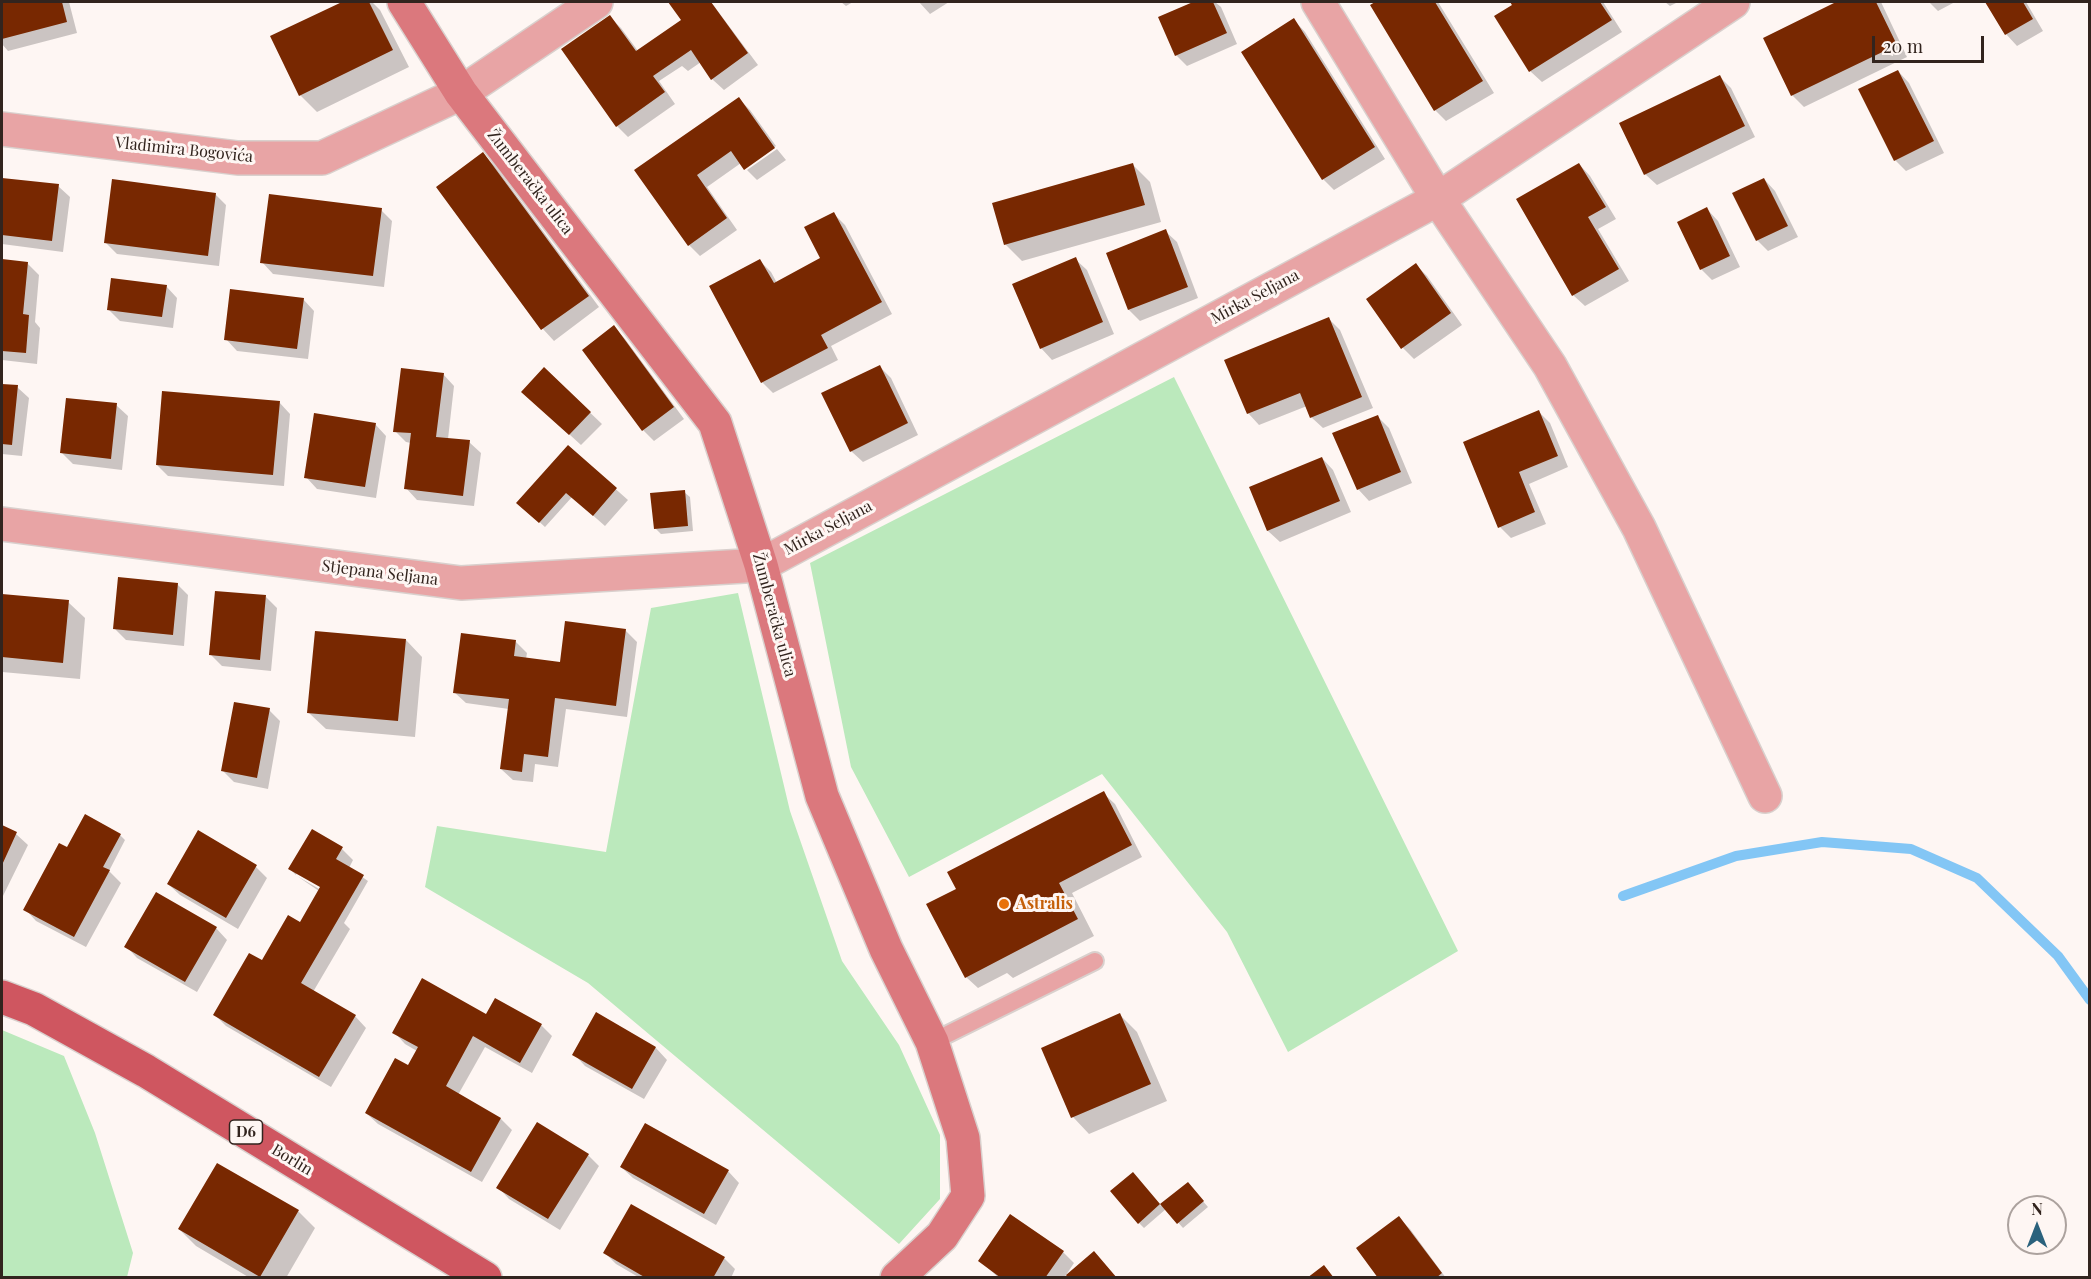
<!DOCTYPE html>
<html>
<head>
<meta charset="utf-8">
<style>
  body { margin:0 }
  #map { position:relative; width:2091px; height:1279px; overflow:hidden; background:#fef6f3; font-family:"Playfair Display",serif }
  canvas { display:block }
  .frame { position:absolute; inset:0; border:3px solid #32241e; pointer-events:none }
  .north { position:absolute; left:2007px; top:1195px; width:60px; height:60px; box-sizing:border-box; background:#fef6f3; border:2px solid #aca29e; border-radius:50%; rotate:0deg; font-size:16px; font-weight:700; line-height:24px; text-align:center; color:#32241e }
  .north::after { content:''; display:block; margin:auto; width:21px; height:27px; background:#2b627d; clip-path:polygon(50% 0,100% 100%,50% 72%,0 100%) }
  .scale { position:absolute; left:1872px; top:36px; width:112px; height:27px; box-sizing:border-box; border:3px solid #32241e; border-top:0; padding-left:8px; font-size:18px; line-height:21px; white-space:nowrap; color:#32241e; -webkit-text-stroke:4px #fef6f3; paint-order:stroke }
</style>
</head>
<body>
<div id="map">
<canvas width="2091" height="1279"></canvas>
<div class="frame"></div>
<div class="north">N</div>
<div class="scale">20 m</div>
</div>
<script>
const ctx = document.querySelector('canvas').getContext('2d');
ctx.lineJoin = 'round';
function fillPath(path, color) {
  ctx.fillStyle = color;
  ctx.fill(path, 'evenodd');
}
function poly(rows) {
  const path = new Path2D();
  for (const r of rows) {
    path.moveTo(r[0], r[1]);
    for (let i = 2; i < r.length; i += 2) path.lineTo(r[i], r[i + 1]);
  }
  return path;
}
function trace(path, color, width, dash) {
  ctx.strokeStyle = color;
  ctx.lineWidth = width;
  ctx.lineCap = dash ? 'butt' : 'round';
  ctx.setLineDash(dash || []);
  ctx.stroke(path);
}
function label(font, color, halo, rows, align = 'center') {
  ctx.font = font + ' "Playfair Display",serif';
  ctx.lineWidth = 6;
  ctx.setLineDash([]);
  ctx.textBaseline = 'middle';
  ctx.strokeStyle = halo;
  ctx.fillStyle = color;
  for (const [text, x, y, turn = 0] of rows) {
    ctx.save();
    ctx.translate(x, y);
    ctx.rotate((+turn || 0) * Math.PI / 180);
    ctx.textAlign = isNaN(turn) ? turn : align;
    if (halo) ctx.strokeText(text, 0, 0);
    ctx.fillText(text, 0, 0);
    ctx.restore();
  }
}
fillPath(poly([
  [1174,377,1458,951,1288,1052,1227,932,1102,774,909,877,851,767,810,563],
  [738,593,790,811,842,961,899,1045,940,1135,940,1199,899,1244,588,983,425,887,437,826,606,852,651,608],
  [2,1030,64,1056,95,1133,133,1253,127,1277,2,1277]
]), '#bbe9bc');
fillPath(poly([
  [2,2,69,2,77,33,8,51,2,44],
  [345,2,372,2,380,10,409,67,317,112,300,95,272,37],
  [670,2,711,2,758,65,724,90,712,79,701,62,688,71,682,66,659,81,675,104,628,137,617,126,610,17,621,28,638,51,683,20],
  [841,2,853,2,846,6],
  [919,2,949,2,930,14],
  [1196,2,1215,2,1221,7,1237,44,1187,66,1176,55,1160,18],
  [1378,2,1438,2,1494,93,1446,121,1435,110,1372,5],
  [1511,2,1603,2,1622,32,1542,82,1530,71],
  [1665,2,1678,2,1670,6],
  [1840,2,1881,2,1907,57,1804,107,1792,95,1765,38],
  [1929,2,1955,2,1938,11],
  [1987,2,2026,2,2043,31,2017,46,2006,34],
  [1294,20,1305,32,1385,159,1334,190,1323,179],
  [1898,71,1909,83,1944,153,1906,171,1895,160],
  [1719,76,1731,88,1755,137,1657,185,1645,174],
  [739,99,750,110,776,146,745,168,741,163,707,187,737,230,700,256,689,245,637,170],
  [777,149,786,160,757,180,747,170],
  [483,154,494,165,599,307,554,341,543,329,438,187],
  [1579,164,1590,176,1616,219,1598,229,1629,281,1585,306,1573,295],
  [1133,165,1150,182,1161,222,1022,261,1005,244],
  [2,179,58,186,70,197,63,252,2,244],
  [1764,179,1775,191,1798,237,1768,251,1757,240],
  [215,194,226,205,219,266,117,254,106,243],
  [1707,209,1718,221,1740,267,1712,280,1701,269],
  [381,210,392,221,384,287,273,274,262,262],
  [834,214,845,225,892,314,831,346,838,360,773,393,762,382,760,261,771,272,777,283,825,265],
  [1165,231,1177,242,1198,298,1140,321,1129,310,1107,254],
  [1075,259,1087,270,1114,334,1052,360,1041,348],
  [2,261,27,263,39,275,35,322,40,328,37,364,2,360],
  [1416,265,1427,276,1462,325,1414,359,1403,348],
  [166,286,177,298,173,328,120,321,109,310],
  [303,299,314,311,308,359,237,351,226,339],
  [1329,319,1340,330,1373,408,1323,428,1311,417,1307,406,1259,425,1248,413],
  [614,327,625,339,684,419,654,441,643,430],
  [880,367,891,378,918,435,863,462,851,451],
  [544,369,602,424,581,445,535,403],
  [443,374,454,386,448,439,469,442,481,453,474,506,417,500,406,488,411,443,406,442,395,431],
  [2,385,17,387,29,398,22,456,2,454],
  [279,402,290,414,284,486,168,476,157,465],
  [116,405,128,416,122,470,73,464,62,453],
  [1539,412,1550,423,1568,467,1529,484,1546,524,1511,538,1500,527],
  [1377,416,1389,428,1412,483,1369,501,1358,489],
  [375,424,386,436,376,498,317,489,306,477],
  [568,447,628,500,605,526,572,497,545,527,524,508],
  [1322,458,1333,470,1351,512,1280,542,1268,531,1251,487],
  [684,492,690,497,693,531,661,534,655,528],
  [177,584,188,595,184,646,126,640,115,629],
  [2,595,68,602,85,618,80,679,2,672],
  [266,597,277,608,271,671,222,666,211,655],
  [625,630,637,642,627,717,566,709,558,767,535,764,533,782,513,780,501,769,509,709,466,703,454,692,516,642,527,653,526,659,561,664],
  [406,640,422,657,415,737,326,729,309,713],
  [269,710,280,721,268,789,234,782,223,771],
  [1103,793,1115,804,1142,857,1072,893,1094,936,1013,978,1007,973,978,988,966,977,958,889],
  [2,826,16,834,28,845,2,898],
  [198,833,256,867,267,878,238,929,180,895,168,884],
  [120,835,125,840,109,871,121,883,86,947,36,921,25,909,73,852],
  [342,849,353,860,349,868,368,881,344,923,350,929,313,992,355,1016,366,1028,331,1087,226,1026,215,1015,300,924,319,891,297,876,321,890,321,886,297,872,296,875,290,869],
  [216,928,227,940,197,992,137,958,126,946],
  [597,1014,656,1048,667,1060,644,1099,585,1066,574,1054],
  [1120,1015,1137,1032,1167,1101,1089,1134,1073,1117,1043,1048],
  [487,1016,541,1025,552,1036,532,1073,485,1047,458,1095,501,1119,512,1130,482,1182,378,1124,366,1113,408,1067,417,1051,405,1044,394,1032],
  [588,1155,599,1166,560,1230,509,1199,498,1187],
  [621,1167,728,1171,739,1183,716,1225,633,1178],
  [1138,1179,1161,1206,1188,1184,1208,1207,1183,1228,1166,1209,1144,1228,1139,1223],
  [298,1211,315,1228,286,1278,250,1278,196,1246,179,1229],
  [1399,1218,1410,1229,1446,1278,1380,1278],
  [1063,1252,1074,1263,1064,1278,999,1278,980,1261],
  [605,1253,724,1258,735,1269,731,1278,640,1278,616,1264]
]), '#0003');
trace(poly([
  [1623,896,1736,856,1822,842,1911,849,1977,878,2058,956,2090,1000]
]), '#83c6f5', 10);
fillPath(poly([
  [2,2,62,2,67,22,2,39],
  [342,2,369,2,393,50,299,96,270,36],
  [668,2,711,2,748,53,711,80,691,50,653,76,665,92,616,127,561,49,610,15,636,51,681,20],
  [1193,2,1213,2,1227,33,1175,56,1158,17],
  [1375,2,1435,2,1483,81,1434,111,1370,5],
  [1510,2,1600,2,1612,20,1529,72,1494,16,1512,5],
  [1836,2,1876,2,1897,45,1791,96,1763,38],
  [1985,2,2023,2,2033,19,2005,35],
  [1294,18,1375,147,1322,180,1241,52],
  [1898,70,1934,141,1894,161,1858,89],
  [1720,75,1745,126,1644,175,1619,123],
  [739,97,775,148,744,170,731,151,697,175,727,218,688,246,634,170],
  [483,152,589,296,541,330,436,187],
  [1133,163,1145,205,1004,245,992,203],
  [1579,163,1606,207,1588,217,1619,269,1572,296,1516,199],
  [2,178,59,184,52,241,2,235],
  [1764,178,1788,226,1756,241,1732,193],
  [112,179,216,193,208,256,104,243],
  [269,194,382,208,373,276,260,263],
  [1707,207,1730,256,1700,270,1677,222],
  [834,212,882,302,821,335,828,348,761,383,709,286,760,259,774,283,820,258,804,227],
  [1166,229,1188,287,1128,310,1106,253],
  [1076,257,1103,322,1040,349,1012,284],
  [2,259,28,262,23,314,29,315,26,353,2,351],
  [1416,263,1451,313,1401,349,1366,299],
  [111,278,167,285,162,317,107,310],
  [230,289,304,298,297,349,224,340],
  [1329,317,1362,397,1310,418,1300,393,1247,414,1224,360],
  [614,325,674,407,642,431,582,350],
  [880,365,908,423,850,452,821,393],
  [544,367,591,412,569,435,521,392],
  [401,368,444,373,436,437,470,440,463,496,404,489,411,433,393,432],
  [2,384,18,385,12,445,2,444],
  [162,391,280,401,273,475,156,465],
  [66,398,117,403,111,459,60,453],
  [1539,410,1558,456,1519,472,1535,512,1498,528,1463,442],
  [314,413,376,423,365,487,304,478],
  [1378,415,1401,472,1357,490,1332,433],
  [568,445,617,488,593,516,566,493,539,523,516,503],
  [1322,457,1340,501,1267,531,1249,487],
  [685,490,688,526,654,529,650,493],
  [118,577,178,583,173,635,113,629],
  [215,591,266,595,260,660,209,655],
  [2,594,69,600,63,663,2,657],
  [565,621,626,629,616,706,555,698,548,757,524,754,522,772,500,769,509,699,453,693,461,633,516,640,514,656,560,662],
  [315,631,406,639,398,721,307,713],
  [234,702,270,708,257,778,221,771],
  [1104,791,1132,845,1059,883,1078,919,965,978,926,904,956,889,947,872],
  [85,814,121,834,103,867,110,870,74,937,23,910,59,843,67,847],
  [2,825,17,832,2,865],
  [312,829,343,847,336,859,364,875,301,983,356,1015,319,1077,213,1015,249,953,262,960,288,915,300,922,320,887,288,869],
  [198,830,257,865,226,918,167,884],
  [156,892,217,927,185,982,124,947],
  [422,978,486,1014,495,998,542,1024,520,1063,473,1036,446,1086,501,1118,471,1172,365,1113,395,1058,408,1065,418,1047,392,1033],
  [596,1012,656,1047,632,1089,572,1055],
  [1120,1013,1151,1084,1071,1118,1041,1048],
  [537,1122,589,1154,548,1219,496,1188],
  [645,1123,729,1170,704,1214,620,1167],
  [217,1163,299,1210,260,1277,178,1229],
  [1133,1172,1160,1204,1188,1182,1204,1201,1177,1224,1160,1204,1138,1224,1110,1191],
  [631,1204,725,1257,713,1278,646,1278,603,1253],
  [1010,1214,1064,1251,1045,1278,1001,1278,978,1261],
  [1399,1216,1442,1273,1436,1278,1378,1278,1356,1248],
  [1094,1251,1117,1278,1068,1278,1066,1275],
  [1324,1265,1334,1278,1307,1278]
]), '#782801');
const lane = poly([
  [932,1042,1095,961]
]);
const street = poly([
  [1318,2,1438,199,1550,366,1639,528,1765,796],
  [2,129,238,158,322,158,461,93,596,2],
  [2,524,461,583,761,565,1438,199,1733,2]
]);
const secondary = poly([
  [404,2,461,93,715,423,761,565,822,796,886,949,932,1042,963,1138,968,1196,942,1236,897,1278]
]);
const primary = poly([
  [2,997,34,1009,146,1071,485,1278]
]);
trace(lane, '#d9d0cd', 20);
trace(street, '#d9d0cd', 36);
trace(secondary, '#d9d0cd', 36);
trace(primary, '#d9d0cd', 36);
trace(lane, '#e8a4a5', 16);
trace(street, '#e8a4a5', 33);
trace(secondary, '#db787d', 33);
trace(primary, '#cf5660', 33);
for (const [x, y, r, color] of [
  [1004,904,6,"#e8710a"]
]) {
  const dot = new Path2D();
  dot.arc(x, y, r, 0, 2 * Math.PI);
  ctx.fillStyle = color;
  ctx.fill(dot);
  trace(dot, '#fef6f3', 2);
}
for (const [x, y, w] of [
  [246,1132,33]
]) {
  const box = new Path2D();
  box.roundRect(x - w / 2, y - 12, w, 24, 4.5);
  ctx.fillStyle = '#fef6f3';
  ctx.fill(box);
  trace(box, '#32241e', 1.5);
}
label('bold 15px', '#32241e', null, [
  ["D6",246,1132]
]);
label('16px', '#32241e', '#fef6f3', [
  ["Vladimira Bogovića",184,150,6],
  ["Žumberačka ulica",530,182,52],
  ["Mirka Seljana",1255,297,-28],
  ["Mirka Seljana",828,528,-28],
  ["Stjepana Seljana",380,573,7],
  ["Žumberačka ulica",774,615,75],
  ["Borlin",292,1160,31]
]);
label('bold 16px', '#c56008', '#fef6f3', [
  ["Astralis",1016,904]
], 'left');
</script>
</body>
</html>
